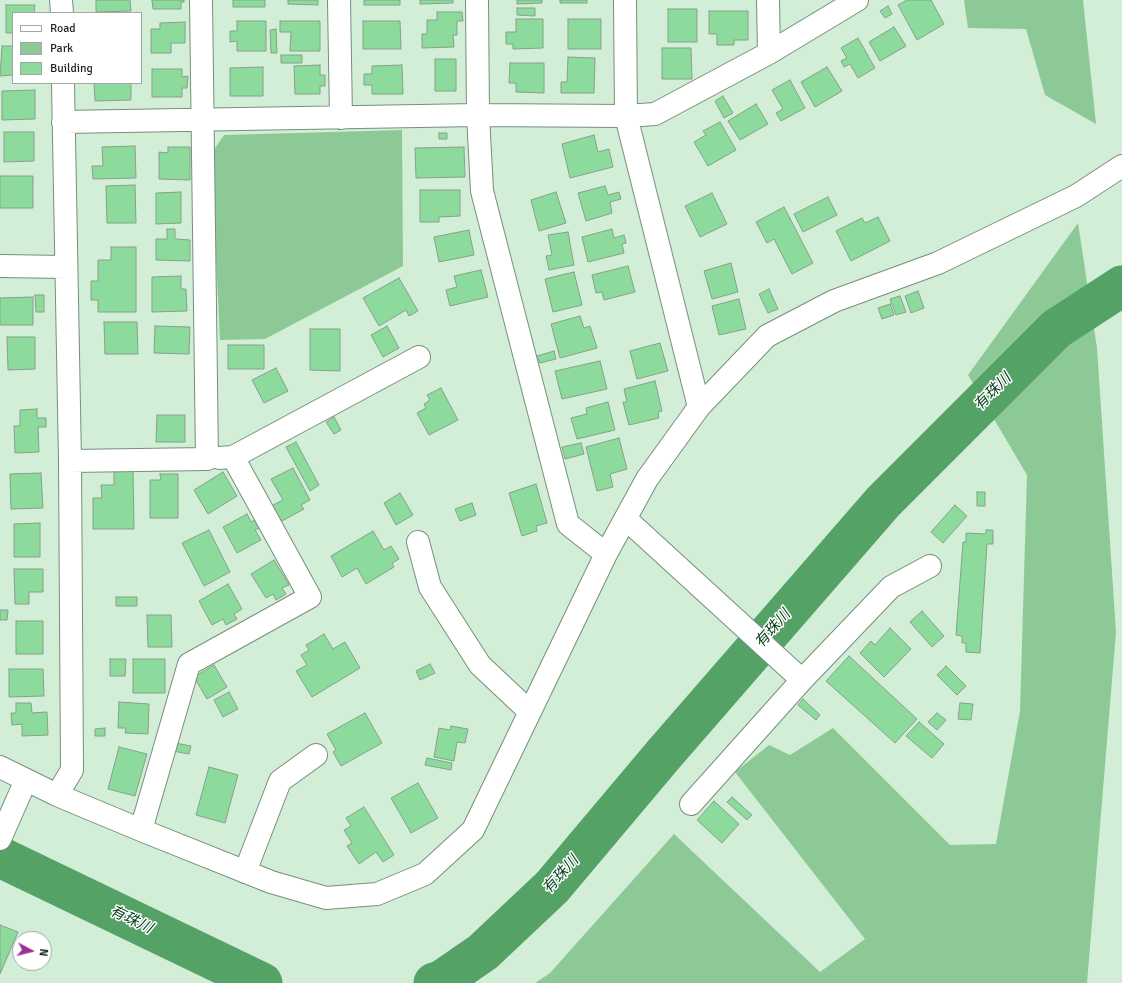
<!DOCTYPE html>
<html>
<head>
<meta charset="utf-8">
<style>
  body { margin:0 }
  #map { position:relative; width:1122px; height:983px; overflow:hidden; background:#d3eed7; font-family:Signika,sans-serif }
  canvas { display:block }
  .legend { position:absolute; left:12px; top:12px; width:130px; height:72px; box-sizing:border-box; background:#fff; border:1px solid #a3a7a4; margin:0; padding:5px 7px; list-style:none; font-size:12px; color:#19231b }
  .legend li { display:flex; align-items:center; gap:8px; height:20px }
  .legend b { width:20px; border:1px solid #a3a7a4 }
  .north { position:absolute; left:12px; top:931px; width:40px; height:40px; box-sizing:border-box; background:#fff; border:1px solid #a3a7a4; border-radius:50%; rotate:97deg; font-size:11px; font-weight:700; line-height:16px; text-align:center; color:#19231b }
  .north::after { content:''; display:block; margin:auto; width:14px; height:18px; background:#993295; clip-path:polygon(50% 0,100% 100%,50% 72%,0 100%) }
</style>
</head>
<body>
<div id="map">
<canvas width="1122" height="983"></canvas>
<ul class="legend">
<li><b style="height:5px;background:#fff"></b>Road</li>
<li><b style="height:11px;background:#8cc997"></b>Park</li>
<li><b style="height:11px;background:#8ddb9c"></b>Building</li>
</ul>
<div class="north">N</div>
</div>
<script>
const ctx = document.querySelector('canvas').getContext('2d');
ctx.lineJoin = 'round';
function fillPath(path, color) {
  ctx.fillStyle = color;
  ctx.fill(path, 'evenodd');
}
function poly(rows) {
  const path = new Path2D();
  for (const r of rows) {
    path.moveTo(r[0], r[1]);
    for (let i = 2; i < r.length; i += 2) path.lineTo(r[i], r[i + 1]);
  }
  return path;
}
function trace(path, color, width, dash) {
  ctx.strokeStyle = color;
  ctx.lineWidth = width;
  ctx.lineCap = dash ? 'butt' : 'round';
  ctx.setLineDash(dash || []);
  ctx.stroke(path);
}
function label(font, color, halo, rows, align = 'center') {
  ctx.font = font + ' Signika,"Noto Sans JP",sans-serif';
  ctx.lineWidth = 3;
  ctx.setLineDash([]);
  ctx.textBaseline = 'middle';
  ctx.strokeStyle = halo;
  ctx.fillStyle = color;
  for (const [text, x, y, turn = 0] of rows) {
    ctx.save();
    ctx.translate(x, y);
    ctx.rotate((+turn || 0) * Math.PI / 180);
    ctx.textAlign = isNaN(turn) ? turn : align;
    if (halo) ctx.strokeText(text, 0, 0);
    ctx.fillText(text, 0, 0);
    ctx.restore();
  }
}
fillPath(poly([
  [964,0,1083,0,1096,124,1045,95,1026,29,968,28],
  [402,130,403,266,265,339,220,340,211,154,224,135],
  [1078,223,1097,348,1116,632,1087,983,535,983,550,973,674,834,820,972,865,939,735,772,769,745,790,755,833,728,950,845,996,844,1020,711,1027,475,968,375]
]), '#8cc997');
trace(poly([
  [0,857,262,983],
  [434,983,441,981,483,952,552,887,664,754,883,502,1056,329,1122,286]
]), '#55a266', 41);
const building = poly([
  [96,0,130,0,131,11,96,12,96,0],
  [152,0,184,0,184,2,181,2,181,9,153,9,152,0],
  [233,0,265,0,265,7,233,7,233,0],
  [288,0,318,0,318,5,288,4,288,0],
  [364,0,400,0,400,5,364,5,364,0],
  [420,0,453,0,453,3,420,4,420,0],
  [517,0,542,0,542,3,517,4,517,0],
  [560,0,587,0,587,3,560,3,560,0],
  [907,0,931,0,944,24,917,40,898,5,907,0],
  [6,5,35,5,34,13,13,13,13,33,6,33,6,5],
  [888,6,892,14,885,18,880,11,888,6],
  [517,8,535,8,535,16,517,15,517,8],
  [668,9,697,9,697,42,668,42,668,9],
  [709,11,748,11,748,40,734,40,734,45,717,45,717,34,709,34,709,11],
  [437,12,462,12,463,21,457,21,457,35,453,35,454,47,422,48,422,34,427,34,427,20,437,20,437,12],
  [516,19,543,19,543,48,513,49,513,44,506,44,506,32,516,32,516,19],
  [568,19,601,19,601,49,568,49,568,19],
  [237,21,266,21,266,51,237,51,237,41,230,42,230,31,237,31,237,21],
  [280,21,320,21,320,51,290,51,291,32,280,32,280,21],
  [363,21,400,21,401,49,363,49,363,21],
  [185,22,185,43,171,43,171,53,151,53,151,29,160,29,160,23,185,22],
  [894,27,906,46,880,61,869,42,894,27],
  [276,29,277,53,271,53,270,30,276,29],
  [858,38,875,68,858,78,850,64,844,67,841,61,847,58,841,48,858,38],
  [2,46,13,46,13,75,0,76,2,46],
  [662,48,691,48,692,79,662,79,662,48],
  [281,55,302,55,302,63,281,63,281,55],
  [568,57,595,58,594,93,561,93,561,82,567,82,568,57],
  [435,59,456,59,456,91,435,91,435,59],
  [510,63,544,63,544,93,516,92,516,83,509,83,510,63],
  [320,65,320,75,325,75,325,86,320,86,320,94,295,94,294,66,320,65],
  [402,65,403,94,372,94,372,85,364,85,364,74,372,74,372,66,402,65],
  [263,67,263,96,230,96,230,68,263,67],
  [827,67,842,91,815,107,801,82,827,67],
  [152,69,182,69,182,77,188,76,187,88,182,88,182,97,152,97,152,69],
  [790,80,805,108,781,121,776,113,783,109,772,90,790,80],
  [94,83,131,83,131,100,95,101,94,83],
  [35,90,35,119,2,120,2,91,35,90],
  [723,96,733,113,724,118,715,101,723,96],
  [756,104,768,124,740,140,728,121,756,104],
  [720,122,736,150,708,166,694,142,706,135,703,131,720,122],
  [4,132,34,132,34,161,4,162,4,132],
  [439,133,447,133,447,139,439,139,439,133],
  [594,135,598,152,609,149,613,167,570,178,562,144,594,135],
  [135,146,136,178,93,179,92,166,103,166,102,147,135,146],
  [168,147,190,147,190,180,159,179,159,152,168,153,168,147],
  [464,147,465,177,416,178,415,148,464,147],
  [0,176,33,176,33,208,0,208,0,176],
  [135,185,136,223,107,223,106,186,135,185],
  [605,186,608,195,619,192,621,199,610,202,612,213,586,221,578,193,605,186],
  [420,190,460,190,460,216,439,217,439,222,420,222,420,190],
  [181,192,181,223,156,224,156,193,181,192],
  [556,192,566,223,539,231,531,200,556,192],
  [712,193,727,224,700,237,685,206,712,193],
  [828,197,837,215,803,232,794,214,828,197],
  [784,207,813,263,792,274,774,239,767,243,756,222,784,207],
  [878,217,890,241,851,261,836,231,862,218,865,223,878,217],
  [167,229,175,229,175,239,190,240,190,261,156,260,156,239,167,239,167,229],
  [612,229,614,238,624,235,626,243,622,244,624,253,588,262,582,237,612,229],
  [469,230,474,255,439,262,434,237,469,230],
  [568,232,574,265,549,270,546,256,552,255,548,235,568,232],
  [111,247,136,247,136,312,98,312,98,300,91,300,91,281,98,281,98,260,111,260,111,247],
  [731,263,738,292,712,299,704,271,731,263],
  [628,266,635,292,604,300,602,292,596,293,592,275,628,266],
  [481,270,488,297,450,306,446,290,457,287,454,276,481,270],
  [574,272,582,305,553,312,545,279,574,272],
  [181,276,181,289,186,289,187,311,152,312,152,277,181,276],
  [399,278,418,311,409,316,406,310,379,326,363,298,399,278],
  [769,289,778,309,768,313,759,294,769,289],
  [918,291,924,308,911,313,905,296,918,291],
  [35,295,44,295,44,312,36,312,35,295],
  [900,296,906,312,896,315,890,299,900,296],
  [33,297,33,325,0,325,0,298,33,297],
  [739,299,746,329,719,335,712,306,739,299],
  [890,304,894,315,882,319,878,308,890,304],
  [580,316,584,328,590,326,597,348,560,358,551,324,580,316],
  [104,322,137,322,138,354,105,354,104,322],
  [155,326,190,327,189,354,154,353,155,326],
  [387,326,399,348,383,357,371,335,387,326],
  [310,329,340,329,340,371,310,370,310,329],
  [7,337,35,337,35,369,8,370,7,337],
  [660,343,668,371,637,379,630,351,660,343],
  [228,345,264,345,264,369,228,369,228,345],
  [554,351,556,359,540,363,537,356,554,351],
  [600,361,607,389,562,399,555,371,600,361],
  [276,368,288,391,264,403,252,380,276,368],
  [655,381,662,411,658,412,659,418,629,425,623,402,627,402,624,389,655,381],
  [441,388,458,420,429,435,417,413,426,408,424,404,430,400,427,395,441,388],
  [608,402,615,430,577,439,571,418,587,414,586,408,608,402],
  [37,409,37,418,46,418,46,427,38,427,39,452,15,453,14,426,20,426,20,410,37,409],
  [157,415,185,415,185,442,156,442,157,415],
  [334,417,341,430,334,434,326,422,334,417],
  [619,438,627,469,610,474,613,487,597,491,586,447,619,438],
  [296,442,319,485,310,491,286,447,296,442],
  [581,443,584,454,565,459,562,447,581,443],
  [293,468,310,500,301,505,304,509,280,522,271,506,283,500,271,479,293,468],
  [114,471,133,471,134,529,93,529,93,498,102,498,101,485,114,485,114,471],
  [223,472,237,496,208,514,194,490,223,472],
  [41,473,43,508,11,509,10,474,41,473],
  [160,474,178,474,178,518,150,518,150,480,161,480,160,474],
  [536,484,547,523,536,526,537,531,522,536,509,493,536,484],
  [977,492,985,492,985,506,977,506,977,492],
  [400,493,413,515,396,525,384,503,400,493],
  [472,503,476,515,460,521,455,509,472,503],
  [955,505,967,516,943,543,931,532,955,505],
  [247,514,251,522,257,519,261,527,255,530,261,540,237,553,223,527,247,514],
  [40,523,40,557,14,557,14,524,40,523],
  [209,530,230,572,204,586,182,543,209,530],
  [986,530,993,530,993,544,987,544,980,653,966,652,966,643,962,643,962,636,956,635,963,542,966,542,966,533,986,534,986,530],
  [373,531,384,550,391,546,399,559,392,563,394,567,366,584,357,568,342,577,331,556,373,531],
  [274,560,289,585,282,588,286,594,276,600,273,594,266,598,251,574,274,560],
  [14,569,43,569,43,592,29,592,29,604,15,604,14,569],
  [228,584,242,609,234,614,237,619,226,625,223,619,212,625,199,601,228,584],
  [116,597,137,597,137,606,116,606,116,597],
  [0,610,8,610,7,620,0,620,0,610],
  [922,611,944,636,932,647,910,622,922,611],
  [147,615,171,615,172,647,148,647,147,615],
  [16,621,43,621,43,654,16,654,16,621],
  [890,628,911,649,884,677,860,653,871,641,875,645,890,628],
  [324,634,333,649,345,642,360,668,312,697,296,671,307,665,301,655,309,650,306,645,324,634],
  [849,656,917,719,895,743,826,681,849,656],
  [110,659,126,659,125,676,110,676,110,659],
  [133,659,165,659,165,693,133,693,133,659],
  [430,664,435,673,420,680,416,671,430,664],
  [214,665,227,687,207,699,194,677,214,665],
  [946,666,966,686,957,695,937,675,946,666],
  [9,669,43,669,44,696,9,697,9,669],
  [229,692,238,709,223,717,214,700,229,692],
  [803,699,820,715,816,720,798,705,803,699],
  [119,702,149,704,148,734,125,733,126,728,118,728,119,702],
  [16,703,31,703,32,713,47,712,48,735,22,736,22,724,12,725,11,713,16,713,16,703],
  [960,703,973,704,971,720,958,719,960,703],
  [365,713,382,743,341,766,333,752,336,750,327,734,365,713],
  [937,713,946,720,937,730,928,722,937,713],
  [919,722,944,744,932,758,906,736,919,722],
  [451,726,468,729,465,743,457,742,454,761,434,757,439,728,450,730,451,726],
  [105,728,105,736,95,736,95,729,105,728],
  [175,743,191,746,189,754,173,751,175,743],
  [119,747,147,754,135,796,108,789,119,747],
  [427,758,452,763,451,770,425,765,427,758],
  [209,767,238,775,225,823,196,815,209,767],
  [418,783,438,818,411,833,391,798,418,783],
  [732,797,752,815,747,820,727,802,732,797],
  [714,801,739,824,722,843,697,820,714,801],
  [364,807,394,855,383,862,376,852,359,864,347,846,352,843,344,830,351,826,346,818,364,807],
  [0,925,18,932,0,974,0,925]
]);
fillPath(building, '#8ddb9c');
trace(building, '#86a08a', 1);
const minor = poly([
  [61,0,62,13],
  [339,0,341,118],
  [477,0,478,115,482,191,568,524,606,554],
  [625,0,626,116,699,407],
  [768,0,769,53],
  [63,122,478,115,626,116,655,114,769,53,857,0],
  [0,266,66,267],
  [219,458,233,457,419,357],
  [70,461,207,459,201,0],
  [626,519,802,680],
  [418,542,430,587,480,665,530,712],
  [0,767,57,795,141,830,271,882,326,898,377,894,425,874,473,830,606,554,647,479,699,407,767,336,834,301,938,263,1076,196,1122,166],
  [57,795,72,770,70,461,63,83],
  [691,804,802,680,891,587,930,566],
  [141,830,189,664,310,597,233,457],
  [0,839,26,780],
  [245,872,280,781,316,755]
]);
trace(minor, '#778f7a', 24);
trace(minor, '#fff', 22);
label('italic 15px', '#003d16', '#fff', [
  ["有珠川",993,392,-45],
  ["有珠川",773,629,-49],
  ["有珠川",561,875,-48],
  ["有珠川",131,920,26]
]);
</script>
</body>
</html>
